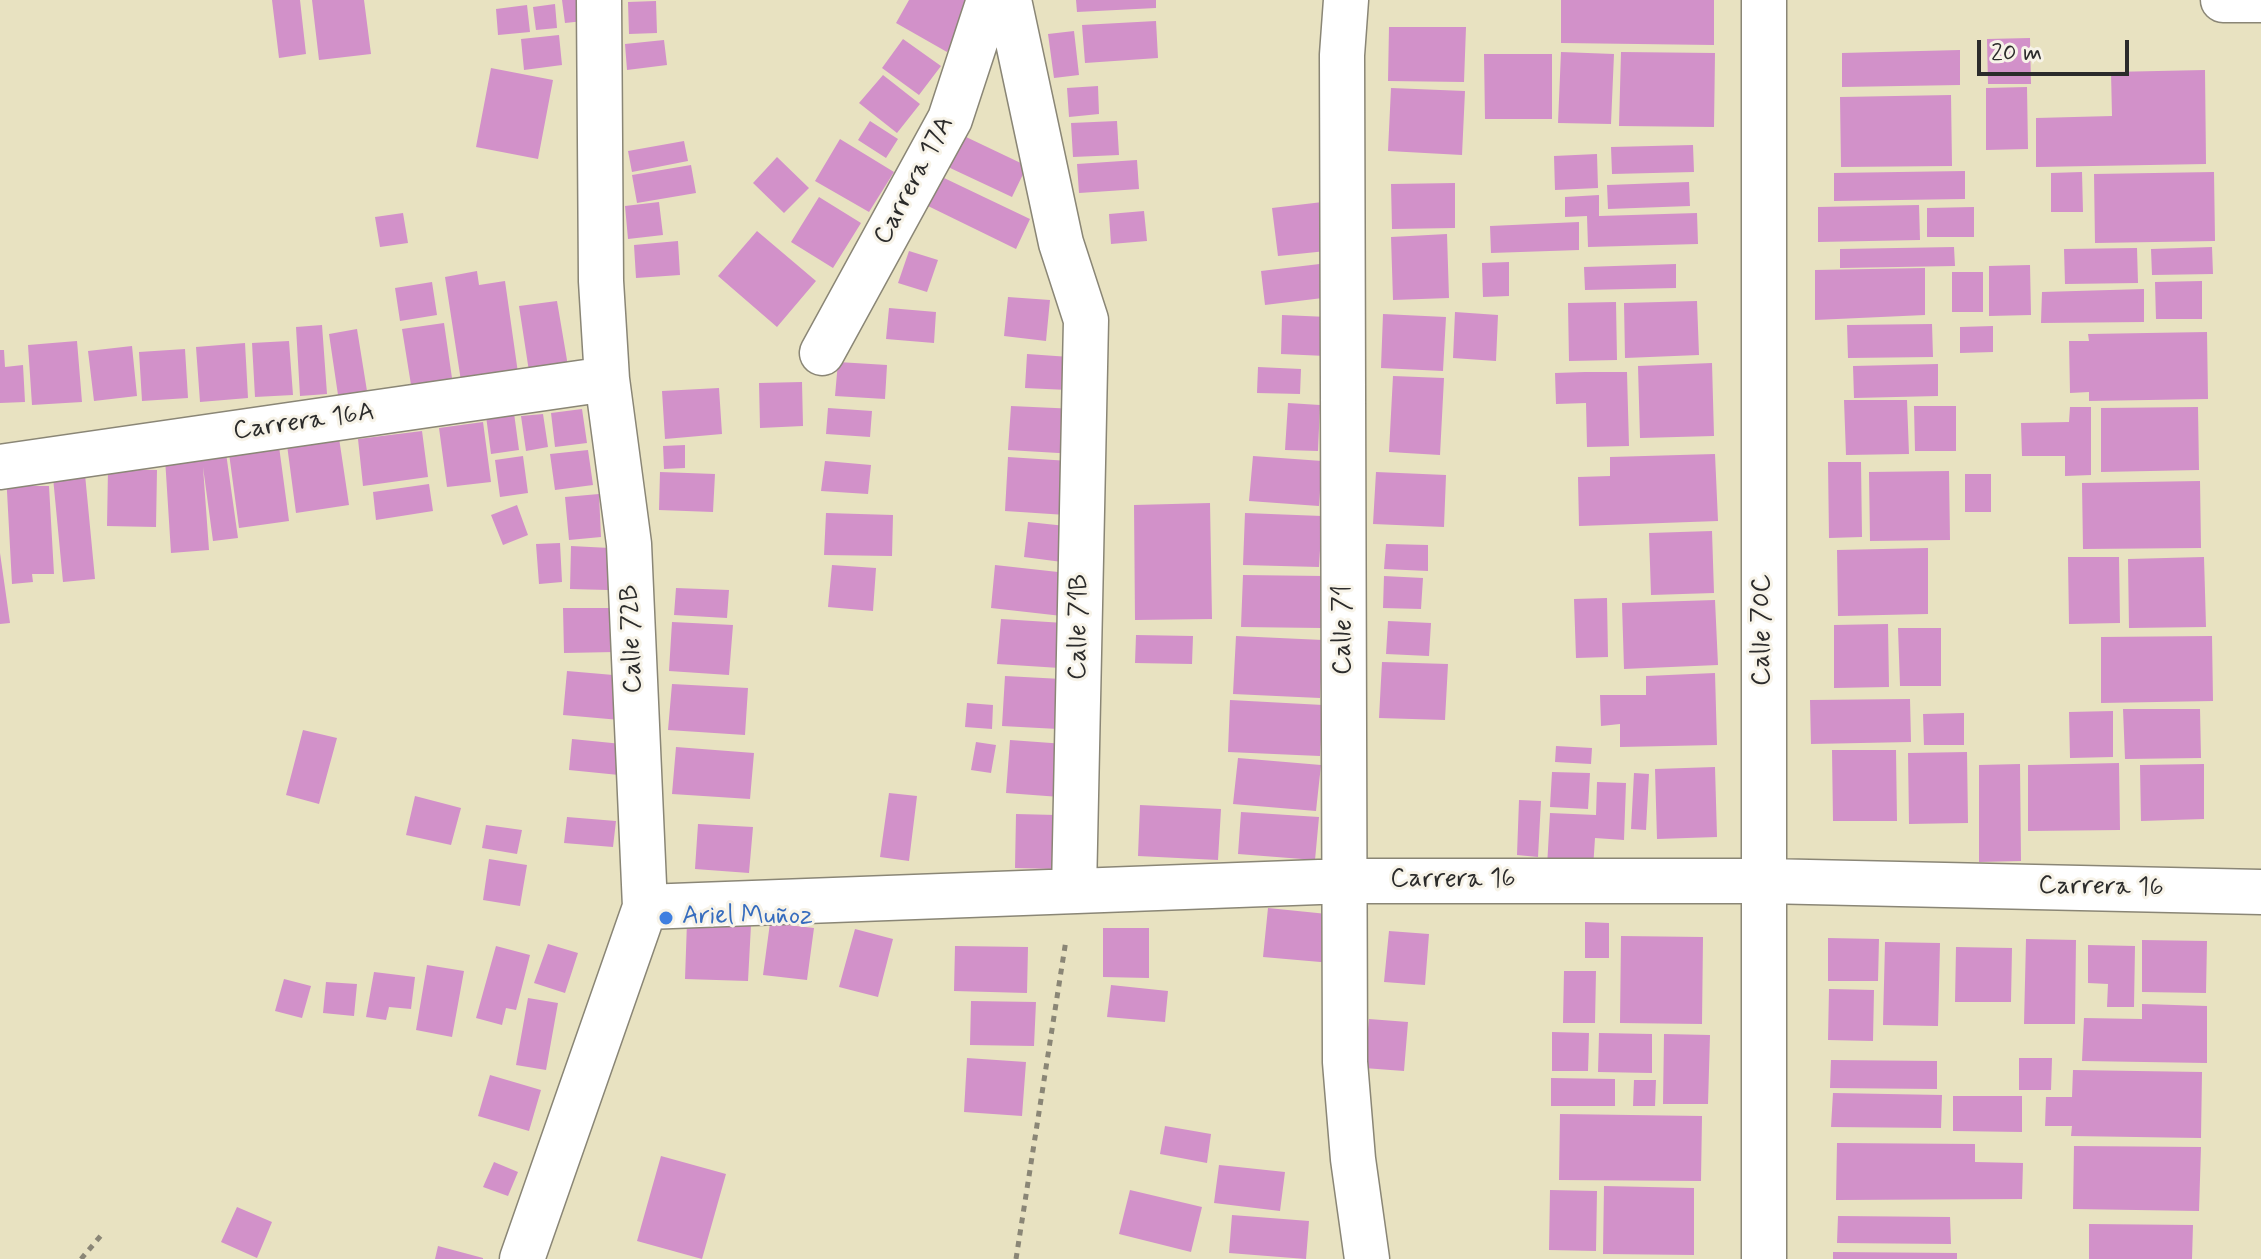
<!DOCTYPE html>
<html>
<head>
<meta charset="utf-8">
<style>
  body { margin:0 }
  #map { position:relative; width:2261px; height:1259px; overflow:hidden; background:#e8e2c1; font-family:Mynerve,sans-serif }
  canvas { display:block }
  .scale { position:absolute; left:1977px; top:40px; width:152px; height:36px; box-sizing:border-box; border:4px solid #2b2b2b; border-top:0; padding-left:10px; font-size:24px; line-height:28px; white-space:nowrap; color:#2b2b2b; -webkit-text-stroke:6px #f7f3e8; paint-order:stroke }
</style>
</head>
<body>
<div id="map">
<canvas width="2261" height="1259"></canvas>
<div class="scale">20 m</div>
</div>
<script>
const ctx = document.querySelector('canvas').getContext('2d');
ctx.lineJoin = 'round';
function fillPath(path, color) {
  ctx.fillStyle = color;
  ctx.fill(path, 'evenodd');
}
function poly(rows) {
  const path = new Path2D();
  for (const r of rows) {
    path.moveTo(r[0], r[1]);
    for (let i = 2; i < r.length; i += 2) path.lineTo(r[i], r[i + 1]);
  }
  return path;
}
function trace(path, color, width, dash) {
  ctx.strokeStyle = color;
  ctx.lineWidth = width;
  ctx.lineCap = dash ? 'butt' : 'round';
  ctx.setLineDash(dash || []);
  ctx.stroke(path);
}
function label(font, color, halo, rows, align = 'center') {
  ctx.font = font + ' Mynerve,sans-serif';
  ctx.lineWidth = 6;
  ctx.setLineDash([]);
  ctx.textBaseline = 'middle';
  ctx.strokeStyle = halo;
  ctx.fillStyle = color;
  for (const [text, x, y, turn = 0] of rows) {
    ctx.save();
    ctx.translate(x, y);
    ctx.rotate((+turn || 0) * Math.PI / 180);
    ctx.textAlign = isNaN(turn) ? turn : align;
    if (halo) ctx.strokeText(text, 0, 0);
    ctx.fillText(text, 0, 0);
    ctx.restore();
  }
}
fillPath(poly([
  [272,0,300,0,306,54,279,58],
  [312,0,364,0,371,54,319,60],
  [562,0,582,0,584,21,565,23],
  [909,0,978,0,947,52,896,23],
  [1076,0,1156,0,1156,8,1077,12],
  [1561,0,1714,0,1714,45,1561,43],
  [656,1,657,33,629,34,628,2],
  [555,4,557,28,536,30,533,7],
  [527,5,530,32,498,35,496,9],
  [1156,21,1158,58,1085,63,1082,25],
  [1389,27,1466,27,1464,82,1388,81],
  [1074,31,1079,75,1054,78,1048,34],
  [559,35,562,65,524,70,521,39],
  [2030,38,2031,84,1988,84,1987,39],
  [903,39,941,66,919,95,882,68],
  [664,40,667,65,627,70,625,44],
  [1960,50,1960,85,1842,87,1842,53],
  [1561,52,1614,54,1611,124,1558,123],
  [1621,52,1715,53,1714,127,1619,126],
  [1484,54,1552,54,1552,119,1485,119],
  [491,68,553,80,538,159,476,147],
  [2205,70,2206,164,2036,167,2036,118,2112,116,2111,72],
  [883,75,920,104,897,133,859,103],
  [1098,86,1099,114,1069,117,1067,88],
  [2027,87,2028,149,1986,150,1986,88],
  [1391,88,1465,91,1462,155,1388,151],
  [1951,95,1952,166,1841,167,1840,97],
  [870,121,898,139,886,158,858,140],
  [1117,121,1119,155,1073,157,1071,123],
  [964,136,1027,166,1012,197,948,167],
  [840,139,894,172,869,212,815,181],
  [684,141,688,161,632,172,628,151],
  [1693,145,1694,172,1612,174,1611,147],
  [1597,154,1598,188,1555,190,1554,156],
  [777,157,809,188,784,213,753,183],
  [1137,160,1139,189,1079,193,1077,164],
  [691,165,696,193,637,203,632,175],
  [1965,171,1965,199,1834,201,1834,173],
  [2082,172,2083,212,2051,212,2051,173],
  [2214,172,2215,241,2095,243,2094,174],
  [942,177,1030,219,1016,249,928,206],
  [1689,182,1690,206,1608,209,1607,185],
  [1455,183,1455,228,1392,229,1391,184],
  [1599,195,1599,216,1697,213,1698,244,1588,247,1587,216,1565,217,1565,197],
  [819,197,861,223,833,268,791,242],
  [1331,201,1336,250,1278,256,1272,208],
  [659,202,663,235,628,239,625,206],
  [1919,205,1920,240,1818,242,1818,207],
  [1974,207,1974,237,1927,237,1927,208],
  [1144,211,1147,241,1111,244,1109,214],
  [403,213,408,243,380,247,375,217],
  [1579,222,1579,250,1491,253,1490,226],
  [757,231,816,281,777,327,718,276],
  [1447,234,1449,298,1393,300,1391,237],
  [678,241,680,275,636,278,634,245],
  [1954,247,1955,266,1840,268,1840,249],
  [2212,247,2213,274,2152,275,2151,249],
  [2137,248,2138,283,2065,284,2064,249],
  [909,251,938,260,927,292,898,283],
  [1509,262,1509,296,1483,297,1482,263],
  [1328,263,1331,297,1265,305,1261,271],
  [1676,264,1676,288,1585,290,1584,267],
  [2030,265,2031,315,1989,316,1989,266],
  [1925,268,1925,315,1815,320,1815,270],
  [477,271,479,285,505,281,518,373,461,381,445,277],
  [1952,272,1983,272,1983,312,1952,312],
  [2202,281,2202,319,2156,319,2155,282],
  [432,282,437,315,400,321,395,288],
  [2144,289,2144,322,2041,323,2042,292],
  [1008,297,1050,300,1046,341,1004,336],
  [557,301,569,372,530,378,519,306],
  [1697,301,1699,355,1625,358,1624,303],
  [1616,302,1617,360,1569,361,1568,303],
  [889,308,936,312,934,343,886,339],
  [1455,312,1498,315,1496,361,1453,358],
  [1383,314,1446,317,1443,371,1381,368],
  [1282,315,1328,317,1326,356,1281,354],
  [444,323,453,385,412,391,402,329],
  [1932,324,1933,357,1848,358,1847,325],
  [322,325,327,394,300,396,296,327],
  [1993,326,1993,352,1960,353,1960,327],
  [357,329,367,391,338,395,329,334],
  [2207,332,2208,399,2089,401,2089,392,2070,393,2069,341,2089,341,2088,334],
  [77,341,82,402,32,405,28,345],
  [289,341,293,395,255,397,252,343],
  [245,343,248,398,200,402,196,347],
  [132,346,137,396,94,401,88,351],
  [185,349,188,398,142,401,139,352],
  [0,350,4,350,5,367,23,365,25,402,0,403],
  [1027,354,1070,357,1068,390,1025,388],
  [838,362,887,365,885,399,835,396],
  [1712,363,1714,436,1640,438,1638,366],
  [1938,364,1938,396,1854,398,1853,366],
  [1258,367,1301,369,1300,394,1257,393],
  [1585,372,1627,372,1629,446,1587,447,1586,403,1556,404,1555,373],
  [1393,376,1444,378,1440,455,1389,452],
  [802,382,803,426,760,428,759,383],
  [719,388,722,434,665,439,662,391],
  [1844,400,1907,400,1909,454,1846,455],
  [1288,403,1320,405,1318,451,1285,450],
  [1011,406,1077,409,1075,454,1008,450],
  [1914,406,1956,406,1956,451,1915,451],
  [2070,407,2091,407,2091,475,2065,476,2065,456,2022,456,2021,423,2069,422],
  [2198,407,2199,470,2101,472,2101,408],
  [828,408,872,411,870,437,826,434],
  [582,409,587,443,555,447,551,413],
  [514,413,519,450,491,454,486,416],
  [543,414,548,447,526,451,521,416],
  [483,422,491,482,447,487,439,428],
  [422,431,428,477,363,486,358,439],
  [339,438,349,505,296,513,287,445],
  [278,439,289,521,239,528,228,446],
  [685,445,685,468,664,469,663,446],
  [588,450,593,485,555,490,550,454],
  [226,453,238,538,213,541,203,467,209,550,171,553,165,458],
  [1715,454,1718,521,1579,526,1578,477,1610,476,1610,457],
  [523,456,528,493,500,497,495,460],
  [1253,456,1322,461,1319,506,1249,501],
  [1008,457,1069,461,1066,515,1005,511],
  [825,461,871,465,868,494,821,491],
  [1828,462,1861,462,1862,537,1829,538],
  [84,464,95,579,63,582,52,467],
  [108,469,157,470,156,527,107,526],
  [1949,471,1950,540,1870,541,1869,472],
  [27,472,28,486,49,486,54,574,32,574,33,582,12,584,6,473],
  [660,472,715,474,713,512,659,510],
  [1376,472,1446,475,1444,527,1373,524],
  [1965,474,1991,474,1991,512,1965,512],
  [2200,481,2201,548,2083,549,2082,483],
  [429,484,433,511,376,520,373,492],
  [599,494,601,537,569,540,565,497],
  [1210,503,1212,619,1135,620,1134,505],
  [517,505,528,535,503,545,491,515],
  [826,513,893,515,892,556,824,555],
  [1245,513,1322,516,1319,567,1243,565],
  [1028,522,1066,526,1062,562,1024,557],
  [1712,531,1714,593,1651,595,1649,533],
  [560,543,562,582,539,584,536,544],
  [1386,544,1428,545,1428,571,1384,569],
  [571,546,610,548,608,590,570,589],
  [1928,548,1928,614,1838,616,1837,550],
  [0,553,10,623,0,624],
  [2068,557,2119,557,2120,623,2069,624],
  [2204,557,2206,627,2129,628,2128,559],
  [832,565,876,568,873,611,828,607],
  [995,565,1067,573,1062,616,991,608],
  [1243,575,1323,576,1322,628,1241,627],
  [1384,576,1423,578,1421,609,1383,608],
  [676,588,729,590,727,618,674,615],
  [1607,598,1608,657,1576,658,1574,599],
  [1715,600,1718,665,1624,669,1622,603],
  [563,608,614,608,615,652,564,653],
  [1001,619,1064,623,1060,668,997,664],
  [1388,621,1431,623,1429,656,1386,654],
  [672,622,733,625,729,675,669,671],
  [1888,624,1889,687,1834,688,1834,625],
  [1898,628,1941,628,1941,686,1900,686],
  [1136,635,1193,636,1192,664,1135,663],
  [1236,636,1323,640,1320,698,1233,694],
  [2212,636,2213,701,2101,703,2101,637],
  [1382,662,1448,664,1445,720,1379,718],
  [567,671,625,676,620,720,563,715],
  [1715,673,1717,745,1620,747,1620,724,1601,726,1600,695,1646,695,1646,676],
  [1005,676,1062,679,1058,729,1002,726],
  [672,684,748,688,745,735,668,730],
  [1910,699,1911,742,1811,744,1810,700],
  [1230,700,1323,705,1320,756,1228,752],
  [967,703,993,705,992,729,965,727],
  [2123,709,2200,709,2201,758,2125,759],
  [2113,711,2113,757,2070,758,2069,712],
  [1964,713,1964,745,1924,745,1923,714],
  [303,730,337,738,319,804,286,795],
  [572,739,622,744,619,775,569,770],
  [1010,740,1065,744,1060,797,1006,793],
  [976,742,996,745,991,773,971,770],
  [1556,746,1592,748,1591,764,1555,762],
  [676,747,754,753,750,799,672,794],
  [1832,750,1896,750,1897,821,1833,821],
  [1967,752,1968,823,1909,824,1908,753],
  [1238,758,1321,765,1316,811,1233,804],
  [2119,763,2120,830,2028,831,2028,765],
  [2020,764,2021,861,1979,862,1979,765],
  [2204,764,2204,819,2141,821,2140,765],
  [1715,767,1717,837,1657,839,1655,769],
  [1552,772,1590,773,1588,809,1550,807],
  [1634,773,1649,774,1646,830,1631,829],
  [1597,782,1626,783,1624,840,1595,838,1593,869,1547,867,1550,813,1596,815],
  [889,793,917,796,909,861,880,857],
  [415,796,461,808,451,845,406,835],
  [1519,800,1541,801,1538,857,1517,855],
  [1140,805,1221,809,1218,860,1138,856],
  [1241,812,1319,817,1315,860,1238,854],
  [1016,814,1056,815,1054,869,1015,868],
  [567,817,616,821,613,847,564,843],
  [698,824,753,827,749,873,695,869],
  [486,825,522,830,517,854,482,848],
  [489,859,527,865,520,906,483,900],
  [1268,908,1337,915,1332,963,1263,957],
  [687,922,751,925,748,981,685,979],
  [1585,922,1609,923,1609,958,1585,958],
  [770,923,814,928,807,980,763,975],
  [1103,928,1149,928,1149,978,1103,977],
  [855,929,893,939,878,997,839,987],
  [1389,931,1429,934,1425,985,1384,982],
  [1621,936,1703,937,1702,1024,1620,1023],
  [1828,938,1879,939,1878,981,1828,981],
  [2026,939,2076,940,2075,1024,2024,1024],
  [2142,940,2207,941,2206,993,2142,992],
  [1885,942,1940,943,1938,1026,1883,1025],
  [548,944,578,953,565,993,534,983],
  [2088,945,2135,946,2134,1007,2107,1007,2108,984,2088,983],
  [496,946,530,955,516,1010,506,1008,502,1025,476,1018],
  [955,946,1028,947,1027,993,954,991],
  [1956,947,2012,948,2011,1002,1955,1002],
  [427,965,464,971,452,1037,416,1030],
  [1564,971,1596,971,1595,1023,1563,1023],
  [374,972,415,977,411,1009,389,1007,386,1020,366,1017],
  [284,979,311,986,302,1018,275,1011],
  [326,982,357,984,354,1016,323,1013],
  [1111,985,1168,991,1165,1022,1107,1017],
  [1829,989,1874,990,1873,1041,1828,1040],
  [528,998,558,1003,546,1070,516,1065],
  [971,1001,1036,1002,1034,1046,970,1045],
  [2142,1004,2207,1006,2207,1063,2082,1061,2084,1018,2142,1019],
  [1369,1019,1408,1022,1404,1071,1364,1068],
  [1552,1032,1589,1033,1588,1071,1552,1071],
  [1599,1033,1652,1034,1652,1073,1598,1072],
  [1664,1034,1710,1035,1708,1104,1663,1104],
  [967,1058,1026,1062,1022,1116,964,1112],
  [2019,1058,2052,1058,2051,1090,2019,1090],
  [1831,1060,1937,1061,1937,1089,1830,1088],
  [2073,1070,2202,1072,2201,1138,2071,1136,2072,1126,2045,1126,2046,1097,2072,1097],
  [490,1075,541,1090,529,1131,478,1116],
  [1551,1078,1615,1079,1615,1106,1551,1106],
  [1634,1080,1656,1080,1655,1106,1633,1106],
  [1833,1093,1942,1095,1941,1128,1831,1127],
  [1953,1096,2022,1096,2022,1132,1953,1131],
  [1560,1114,1702,1116,1701,1181,1559,1180],
  [1165,1126,1211,1134,1207,1163,1160,1154],
  [1837,1143,1975,1144,1975,1162,2023,1163,2022,1199,1836,1200],
  [2074,1146,2201,1147,2199,1211,2073,1209],
  [661,1156,726,1174,702,1259,637,1241],
  [494,1162,518,1172,508,1196,483,1187],
  [1219,1165,1285,1172,1280,1211,1214,1203],
  [1604,1186,1694,1188,1694,1255,1603,1254],
  [1130,1190,1202,1207,1191,1252,1119,1234],
  [1550,1190,1597,1191,1596,1251,1549,1250],
  [237,1207,272,1222,257,1258,221,1242],
  [1232,1215,1309,1221,1306,1259,1229,1253],
  [1838,1216,1950,1217,1951,1244,1837,1243],
  [2089,1224,2193,1225,2192,1259,2089,1259],
  [438,1246,483,1258,483,1259,435,1259],
  [1833,1252,1957,1253,1957,1259,1833,1259]
]), '#d291c9');
const street = poly([
  [1009,0,1061,243,1086,320,1074,891],
  [1346,0,1342,55,1345,1062,1353,1159,1367,1259],
  [2223,0,2261,0],
  [822,353,950,119,989,0],
  [0,467,607,379],
  [645,907,1346,881,1764,881,1764,1259],
  [522,1259,645,907,629,544,607,379,601,281,599,0]
]);
const secondary = poly([
  [1764,0,1764,881,2261,892]
]);
trace(street, '#8a8676', 47);
trace(secondary, '#8a8676', 47);
trace(poly([
  [81,1259,104,1232],
  [1016,1259,1066,940]
]), '#8a8676', 5, [6, 6]);
trace(street, '#fff', 44);
trace(secondary, '#fff', 44);
for (const [x, y, r, color] of [
  [666,918,8,"#3f7fe0"]
]) {
  const dot = new Path2D();
  dot.arc(x, y, r, 0, 2 * Math.PI);
  ctx.fillStyle = color;
  ctx.fill(dot);
  trace(dot, '#f7f3e8', 3);
}
label('26px', '#2b2b2b', '#f7f3e8', [
  ["Carrera 17A",915,181,-62],
  ["Carrera 16A",304,423,-8],
  ["Calle 71B",1080,627,-89],
  ["Calle 71",1345,630,-90],
  ["Calle 70C",1764,630,-90],
  ["Calle 72B",633,639,-92],
  ["Carrera 16",1453,881],
  ["Carrera 16",2101,888,1]
]);
label('26px', '#366cbe', '#f7f3e8', [
  ["Ariel Muñoz",682,918]
], 'left');
</script>
</body>
</html>
